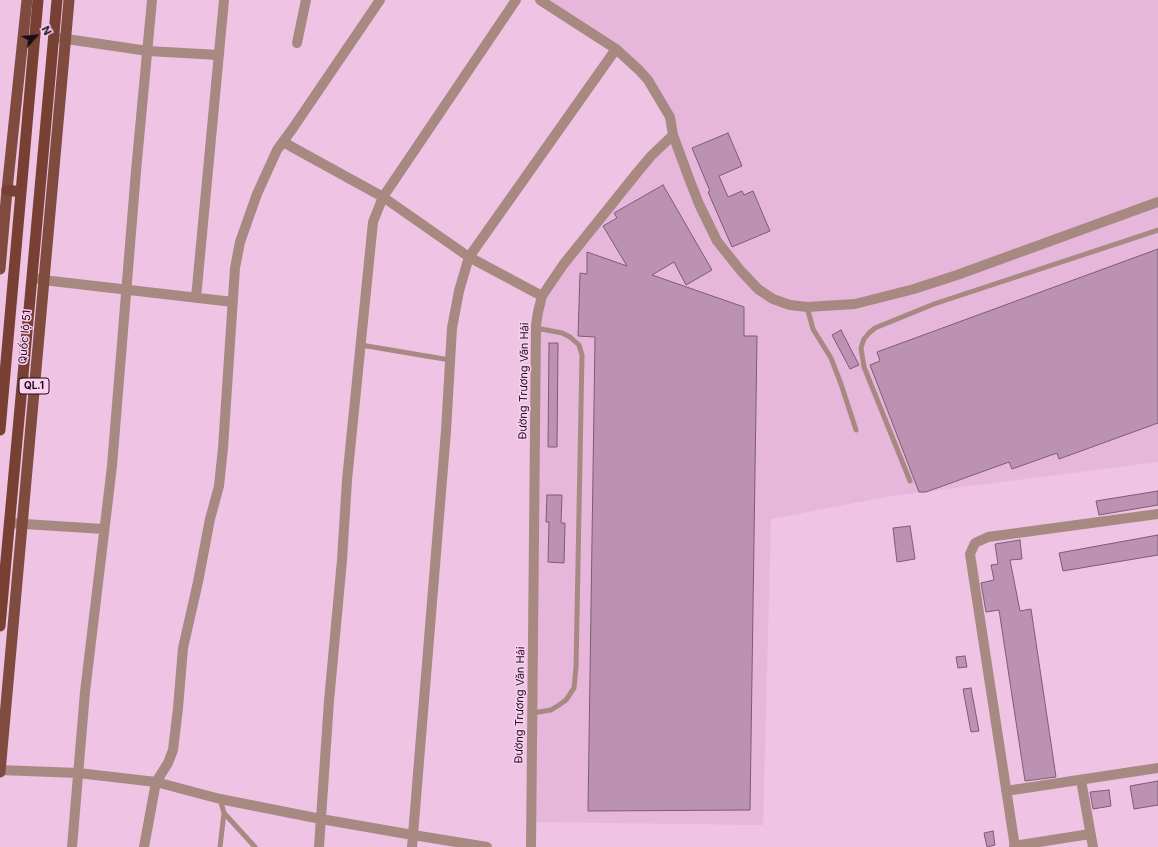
<!DOCTYPE html>
<html>
<head>
<meta charset="utf-8">
<style>
  body { margin:0 }
  #map { position:relative; width:1158px; height:847px; overflow:hidden; background:#eec3e4; font-family:Inter,sans-serif }
  canvas { display:block }
  .north { position:absolute; left:16px; top:16px; width:40px; height:40px; -webkit-text-stroke:3px #fcd0f1; paint-order:stroke; rotate:63deg; font-size:11px; font-weight:700; line-height:16px; text-align:center; color:#1a0b17 }
  .north::after { content:''; display:block; margin:auto; width:14px; height:18px; background:#1a0b17; clip-path:polygon(50% 0,100% 100%,50% 72%,0 100%) }
</style>
</head>
<body>
<div id="map">
<canvas width="1158" height="847"></canvas>
<div class="north">N</div>
</div>
<script>
const ctx = document.querySelector('canvas').getContext('2d');
ctx.lineJoin = 'round';
function fillPath(path, color) {
  ctx.fillStyle = color;
  ctx.fill(path, 'evenodd');
}
function poly(rows) {
  const path = new Path2D();
  for (const r of rows) {
    path.moveTo(r[0], r[1]);
    for (let i = 2; i < r.length; i += 2) path.lineTo(r[i], r[i + 1]);
  }
  return path;
}
function trace(path, color, width, dash) {
  ctx.strokeStyle = color;
  ctx.lineWidth = width;
  ctx.lineCap = dash ? 'butt' : 'round';
  ctx.setLineDash(dash || []);
  ctx.stroke(path);
}
function label(font, color, halo, rows, align = 'center') {
  ctx.font = font + ' Inter,sans-serif';
  ctx.lineWidth = 3;
  ctx.setLineDash([]);
  ctx.textBaseline = 'middle';
  ctx.strokeStyle = halo;
  ctx.fillStyle = color;
  for (const [text, x, y, turn = 0] of rows) {
    ctx.save();
    ctx.translate(x, y);
    ctx.rotate((+turn || 0) * Math.PI / 180);
    ctx.textAlign = isNaN(turn) ? turn : align;
    if (halo) ctx.strokeText(text, 0, 0);
    ctx.fillText(text, 0, 0);
    ctx.restore();
  }
}
fillPath(poly([
  [547,0,1158,0,1158,198,913,286,854,300,807,303,791,302,775,296,761,286,720,240,712,223,651,78],
  [672,142,706,227,772,303,855,307,1158,206,1158,462,891,496,771,519,763,825,535,822,540,325,546,297,566,267,654,159]
]), '#e7b6db');
const building = poly([
  [728,133,742,166,719,176,728,197,742,191,744,195,753,191,770,231,732,247,708,192,710,191,692,148,728,133],
  [663,185,712,270,686,285,674,262,652,275,744,307,744,336,757,336,750,810,588,811,595,337,578,336,580,273,587,274,587,252,627,266,603,226,617,218,614,213,663,185],
  [1158,249,1158,423,1059,459,1057,453,1012,469,1009,462,926,492,919,492,870,365,880,361,877,352,1158,249],
  [841,330,859,365,850,369,832,335,841,330],
  [549,343,558,343,557,447,548,447,549,343],
  [1158,491,1158,505,1099,515,1096,501,1158,491],
  [547,495,562,495,561,523,565,523,564,563,548,562,549,522,546,522,547,495],
  [910,526,915,559,897,562,893,528,910,526],
  [1158,535,1158,555,1063,571,1059,553,1158,535],
  [1020,540,1022,559,1010,560,1020,611,1031,609,1056,777,1025,781,999,610,986,612,981,583,994,580,991,565,998,564,995,544,1020,540],
  [965,656,967,667,958,668,956,657,965,656],
  [971,688,979,731,971,732,963,689,971,688],
  [1158,781,1158,805,1134,809,1130,786,1158,781],
  [1109,790,1111,806,1093,809,1090,792,1109,790],
  [993,831,995,845,987,847,984,833,993,831]
]);
fillPath(building, '#bb92b2');
trace(building, '#805a78', 1);
trace(poly([
  [807,307,813,329,831,358,841,384,856,430],
  [361,345,450,360],
  [910,481,864,367,861,348,864,339,869,333,875,328,934,304,1158,230],
  [532,713,551,710,559,705,566,700,574,688,576,668,582,355,579,345,570,337,562,333,536,328],
  [220,799,224,813,255,847],
  [220,847,224,813]
]), '#a78981', 5);
trace(poly([
  [53,37,148,51,219,55],
  [297,43,306,0],
  [673,135,690,181,699,204,717,241,741,271,758,289,773,299,790,305,807,307,855,304,914,289,957,275,1158,202],
  [283,142,383,197,469,257,542,296],
  [32,277,43,280,233,302],
  [196,298,224,0],
  [9,523,103,529],
  [0,770,78,773,156,782,220,799,321,819,413,835,487,847],
  [1081,780,1093,847],
  [1006,791,1158,768],
  [1014,846,1090,834],
  [72,847,85,692,112,466,136,171,152,0],
  [144,847,156,782,168,763,173,750,178,708,183,648,198,582,210,519,219,486,223,448,235,268,240,242,257,194,277,150,293,128,380,0],
  [319,847,329,701,342,560,347,480,373,222,383,197,516,0],
  [412,847,446,431,452,328,459,291,469,257,616,49],
  [531,847,536,325,538,312,542,296,563,265,636,174,651,156,673,135,670,117,648,80,639,70,616,49,540,0],
  [1015,847,970,554,975,543,988,537,1158,514]
]), '#a78981', 10);
trace(poly([
  [0,269,7,190,27,0],
  [0,772,69,0]
]), '#7f4b3f', 11);
trace(poly([
  [7,190,21,192],
  [0,430,38,0],
  [0,626,32,277,57,0]
]), '#774033', 11);
for (const [x, y, w] of [
  [34,386,30]
]) {
  const box = new Path2D();
  box.roundRect(x - w / 2, y - 8, w, 16, 3);
  ctx.fillStyle = '#fcd0f1';
  ctx.fill(box);
  trace(box, '#1a0b17', 1);
}
label('bold 10px', '#1a0b17', null, [
  ["QL.1",34,386]
]);
label('11px', '#1a0b17', '#fcd0f1', [
  ["Quốc lộ 51",25,337,-85],
  ["Đường Trương Văn Hải",524,381,-89],
  ["Đường Trương Văn Hải",520,705,-89]
]);
</script>
</body>
</html>
